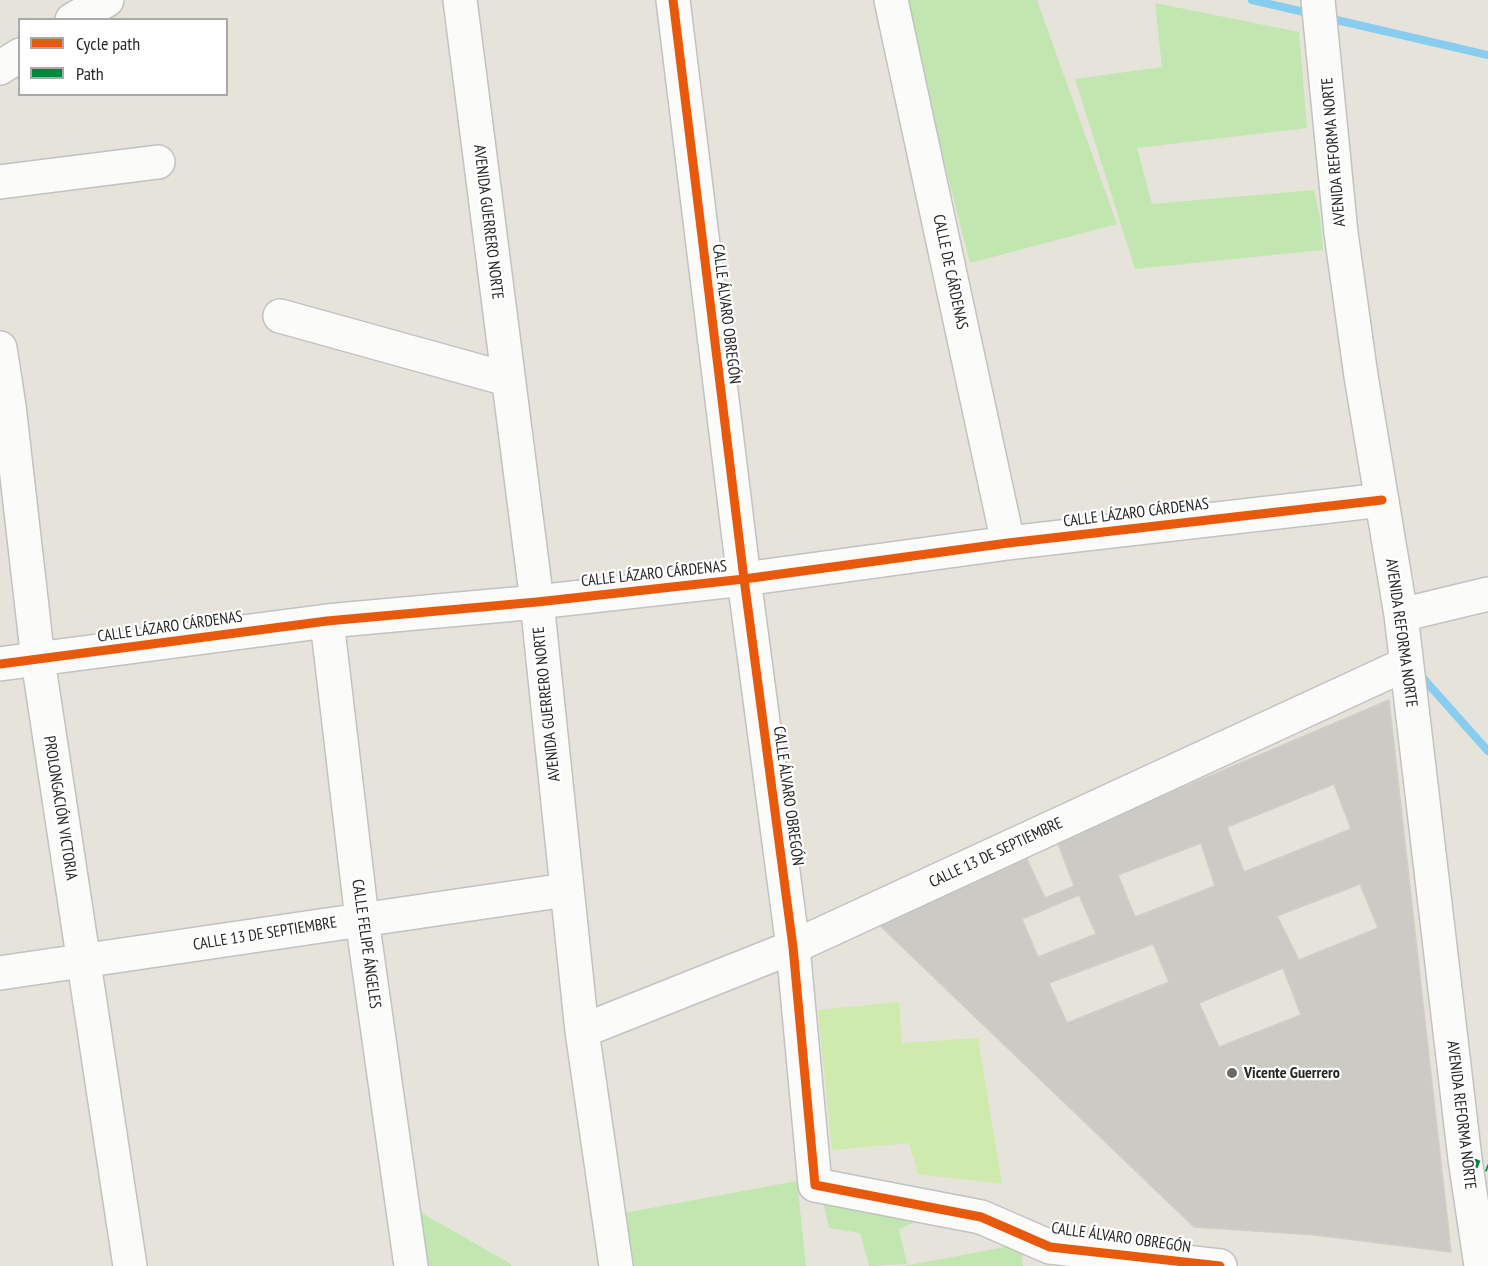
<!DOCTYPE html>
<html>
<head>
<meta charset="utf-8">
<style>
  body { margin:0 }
  #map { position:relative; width:1488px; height:1266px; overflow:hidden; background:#e6e3db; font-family:"PT Sans Narrow",sans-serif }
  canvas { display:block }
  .legend { position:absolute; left:18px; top:18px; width:210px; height:78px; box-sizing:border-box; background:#fff; border:2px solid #a9a9a9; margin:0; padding:8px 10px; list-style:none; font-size:18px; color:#272727 }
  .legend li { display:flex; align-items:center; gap:12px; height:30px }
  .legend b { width:30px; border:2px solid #a9a9a9 }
</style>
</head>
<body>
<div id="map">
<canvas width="1488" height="1266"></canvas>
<ul class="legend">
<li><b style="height:8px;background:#e8590c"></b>Cycle path</li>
<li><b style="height:8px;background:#00873e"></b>Path</li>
</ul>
</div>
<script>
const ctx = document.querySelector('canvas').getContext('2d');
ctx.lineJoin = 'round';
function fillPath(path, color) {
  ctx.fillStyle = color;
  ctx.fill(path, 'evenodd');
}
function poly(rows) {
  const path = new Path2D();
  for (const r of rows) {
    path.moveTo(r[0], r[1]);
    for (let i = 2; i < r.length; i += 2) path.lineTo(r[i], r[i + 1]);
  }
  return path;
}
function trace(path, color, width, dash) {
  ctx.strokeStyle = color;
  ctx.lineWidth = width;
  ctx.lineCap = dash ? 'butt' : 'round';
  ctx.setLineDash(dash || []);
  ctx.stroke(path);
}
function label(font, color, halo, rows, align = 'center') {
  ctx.font = font + ' "PT Sans Narrow",sans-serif';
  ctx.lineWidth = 4.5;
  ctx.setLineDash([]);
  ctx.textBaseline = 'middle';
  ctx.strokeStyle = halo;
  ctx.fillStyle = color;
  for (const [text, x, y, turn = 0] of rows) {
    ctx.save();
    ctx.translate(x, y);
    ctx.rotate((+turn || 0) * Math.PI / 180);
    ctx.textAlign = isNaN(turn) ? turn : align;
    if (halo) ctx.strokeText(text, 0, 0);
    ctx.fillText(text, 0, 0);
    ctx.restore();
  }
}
fillPath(poly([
  [903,0,1037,0,1117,224,970,263],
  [1155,3,1299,32,1307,128,1137,148,1152,204,1314,190,1320,218,1323,250,1135,269,1075,79,1162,67],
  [797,1181,806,1266,631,1266,624,1213],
  [821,1193,911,1209,913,1223,899,1229,907,1264,869,1266,860,1233,829,1228],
  [413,1208,511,1264,511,1266,421,1266],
  [1021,1244,1023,1266,904,1266]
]), '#c2e6b0');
fillPath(poly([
  [899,1002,902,1043,978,1038,1002,1184,918,1174,909,1143,832,1150,818,1010]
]), '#cfeaad');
trace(poly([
  [1252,0,1313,14],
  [1328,18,1488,55],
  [1422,677,1488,751]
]), '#87cdef', 8);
const building = poly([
  [1389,700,1451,1252,1315,1235,1194,1227,873,919,1389,700],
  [1334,784,1351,829,1244,872,1227,827,1334,784],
  [1057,841,1074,886,1045,898,1025,855,1057,841],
  [1201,843,1215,886,1135,917,1118,875,1201,843],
  [1360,884,1378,928,1299,960,1277,916,1360,884],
  [1079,895,1096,934,1038,957,1022,919,1079,895],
  [1153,944,1169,982,1067,1023,1049,983,1153,944],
  [1283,968,1301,1015,1219,1047,1199,1003,1283,968]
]);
fillPath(building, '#cccac4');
trace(building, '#d1cec7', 1.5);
const minor = poly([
  [460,0,537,602,582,1031,616,1266],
  [673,0,744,579,793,947,815,1185,981,1217,1050,1247,1220,1266],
  [891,0,1008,543],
  [1318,0,1341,233,1361,376,1401,615,1465,1159,1481,1266],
  [72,20,107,0],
  [0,68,20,55],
  [0,182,158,162],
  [280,316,507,379],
  [0,348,9,406,38,660,130,1266],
  [1401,615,1488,594],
  [327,621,362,919,411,1266],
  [0,664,327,621,537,602,744,579,1008,543,1382,500],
  [0,973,566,890],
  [582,1031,793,947,1406,664]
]);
trace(minor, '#c2c2c2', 36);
trace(minor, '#fbfbfa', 33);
trace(poly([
  [1465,1159,1488,1168]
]), '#00873e', 8, [15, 8]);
trace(poly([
  [673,0,744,579,793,947,815,1185,981,1217,1050,1247,1220,1266],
  [0,664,327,621,537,602,744,579,1008,543,1382,500]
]), '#e8590c', 9);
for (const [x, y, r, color] of [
  [1232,1073,6,"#6a6966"]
]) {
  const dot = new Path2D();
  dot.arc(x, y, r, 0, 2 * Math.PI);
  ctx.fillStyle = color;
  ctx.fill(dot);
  trace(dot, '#fff', 2);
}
label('16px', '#272727', '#fff', [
  ["AVENIDA REFORMA NORTE",1334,152,-95],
  ["AVENIDA GUERRERO NORTE",488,222,83],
  ["CALLE DE CÁRDENAS",950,272,78],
  ["CALLE ÁLVARO OBREGÓN",726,314,83],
  ["CALLE LÁZARO CÁRDENAS",1136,513,-7],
  ["CALLE LÁZARO CÁRDENAS",654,574,-6],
  ["CALLE LÁZARO CÁRDENAS",170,627,-8],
  ["AVENIDA REFORMA NORTE",1401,633,82],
  ["AVENIDA GUERRERO NORTE",547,704,-96],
  ["CALLE ÁLVARO OBREGÓN",788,796,82],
  ["PROLONGACIÓN VICTORIA",60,808,81],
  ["CALLE 13 DE SEPTIEMBRE",996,853,-25],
  ["CALLE 13 DE SEPTIEMBRE",265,934,-9],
  ["CALLE FELIPE ÁNGELES",366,944,82],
  ["AVENIDA REFORMA NORTE",1461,1115,83],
  ["CALLE ÁLVARO OBREGÓN",1121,1238,8]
]);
label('bold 16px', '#272727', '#fff', [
  ["Vicente Guerrero",1244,1073]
], 'left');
</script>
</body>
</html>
